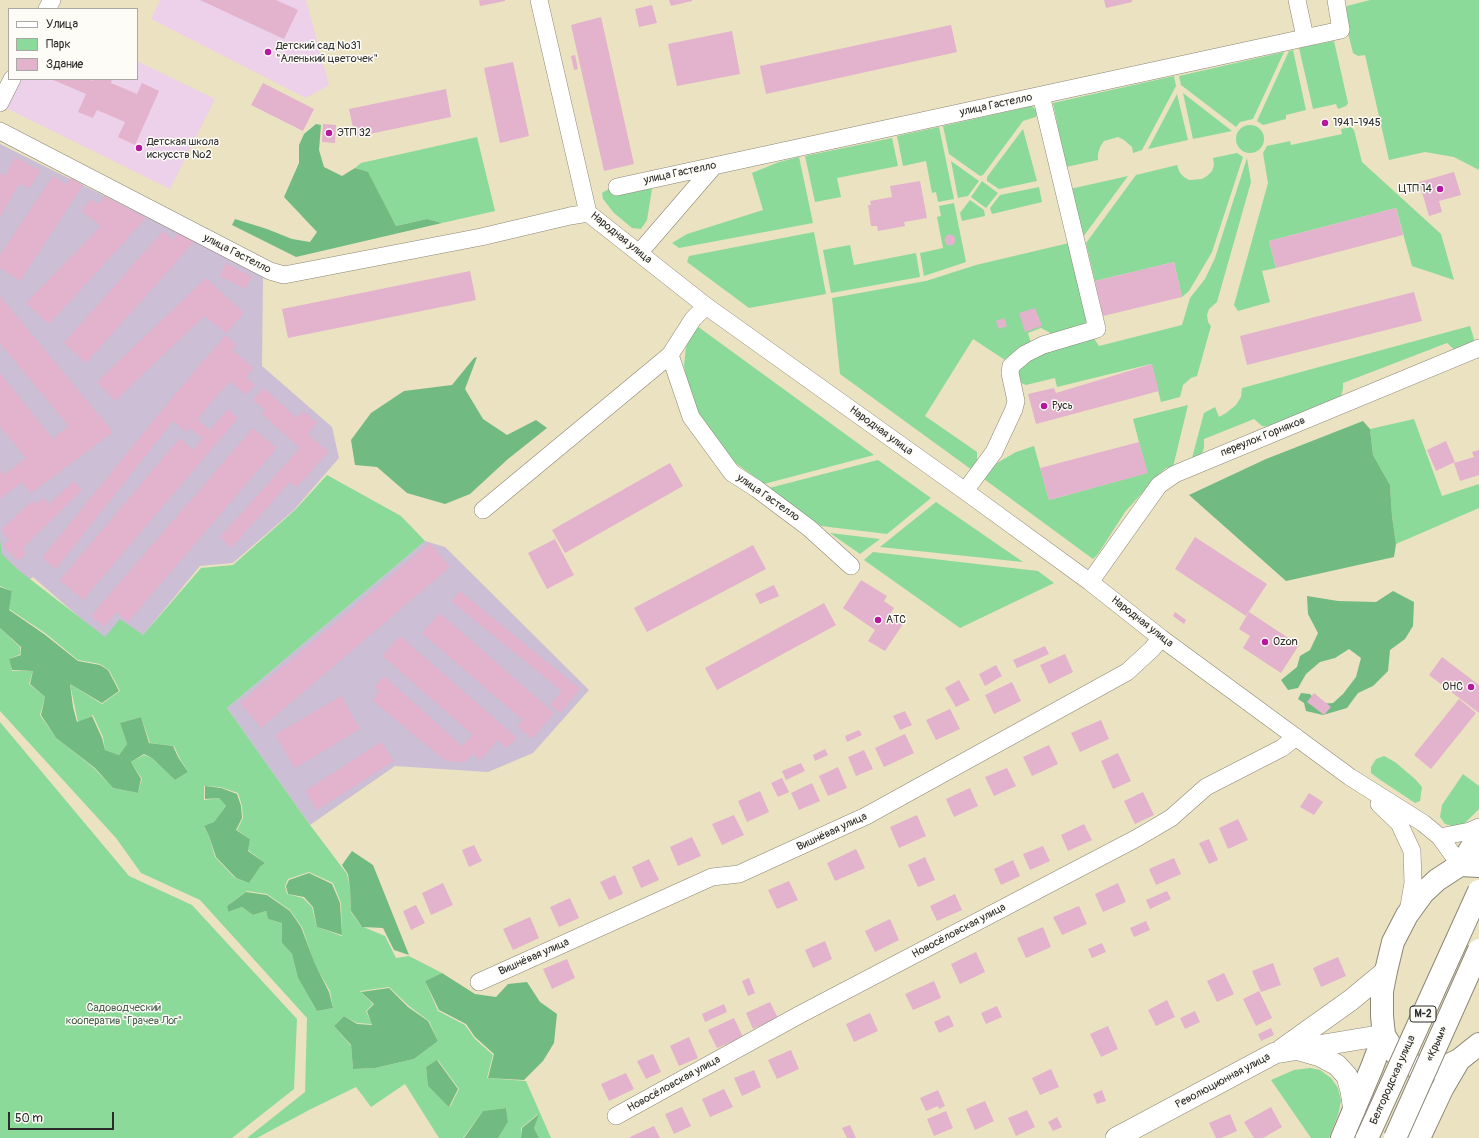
<!DOCTYPE html>
<html>
<head>
<meta charset="utf-8">
<style>
  body { margin:0 }
  #map { position:relative; width:1479px; height:1138px; overflow:hidden; background:#ebe2c1; font-family:Pangolin,sans-serif }
  canvas { display:block }
  .legend { position:absolute; left:8px; top:8px; width:130px; height:72px; box-sizing:border-box; background:#fdfcf7; border:1px solid #a9a8a5; margin:0; padding:5px 7px; list-style:none; font-size:12px; color:#2b2b2b }
  .legend li { display:flex; align-items:center; gap:8px; height:20px }
  .legend b { width:20px; border:1px solid #a9a8a5 }
  .scale { position:absolute; left:8px; top:1112px; width:106px; height:18px; box-sizing:border-box; border:2px solid #2b2b2b; border-top:0; padding-left:5px; font-size:12px; line-height:14px; white-space:nowrap; color:#2b2b2b; -webkit-text-stroke:3px #fdfcf7; paint-order:stroke }
</style>
</head>
<body>
<div id="map">
<canvas width="1479" height="1138"></canvas>
<ul class="legend">
<li><b style="height:5px;background:#fff"></b>Улица</li>
<li><b style="height:11px;background:#8cda99"></b>Парк</li>
<li><b style="height:11px;background:#e3b2cd"></b>Здание</li>
</ul>
<div class="scale">50 m</div>
</div>
<script>
const ctx = document.querySelector('canvas').getContext('2d');
ctx.lineJoin = 'round';
function fillPath(path, color) {
  ctx.fillStyle = color;
  ctx.fill(path, 'evenodd');
}
function poly(rows) {
  const path = new Path2D();
  for (const r of rows) {
    if (r.length === 3) {
      path.moveTo(r[0] + r[2], r[1]);
      path.arc(r[0], r[1], r[2], 0, 2 * Math.PI);
      continue;
    }
    path.moveTo(r[0], r[1]);
    for (let i = 2; i < r.length; i += 2) path.lineTo(r[i], r[i + 1]);
  }
  return path;
}
function trace(path, color, width, dash) {
  ctx.strokeStyle = color;
  ctx.lineWidth = width;
  ctx.lineCap = dash ? 'butt' : 'round';
  ctx.setLineDash(dash || []);
  ctx.stroke(path);
}
function label(font, color, halo, rows, align = 'center') {
  ctx.font = font + ' Pangolin,sans-serif';
  ctx.lineWidth = 3;
  ctx.setLineDash([]);
  ctx.textBaseline = 'middle';
  ctx.strokeStyle = halo;
  ctx.fillStyle = color;
  for (const [text, x, y, turn = 0] of rows) {
    ctx.save();
    ctx.translate(x, y);
    ctx.rotate((+turn || 0) * Math.PI / 180);
    ctx.textAlign = isNaN(turn) ? turn : align;
    if (halo) ctx.strokeText(text, 0, 0);
    ctx.fillText(text, 0, 0);
    ctx.restore();
  }
}
fillPath(poly([
  [160,0,306,0,329,85,306,98,151,19],
  [137,61,215,99,170,189,6,108,20,79,137,79]
]), '#edd0e9');
fillPath(poly([
  [0,144,183,235,263,277,262,366,332,427,339,458,294,510,233,563,200,566,125,657,33,577,24,583,0,561],
  [425,541,445,547,589,690,533,753,488,772,395,766,310,825,227,708]
]), '#ccbed4');
fillPath(poly([
  [1370,0,1479,0,1479,170,1454,157,1425,152,1389,160,1365,55,1358,56,1353,53,1343,13,1347,6],
  [1334,41,1348,103,1346,106,1338,109,1336,104,1313,109,1299,48],
  [1293,50,1306,110,1286,115,1286,119,1263,125,1257,121,1289,51],
  [1284,52,1253,119,1240,122,1236,127,1181,85,1179,76],
  [1174,76,1176,86,1142,150,1133,153,1132,147,1124,140,1118,137,1104,141,1100,147,1098,154,1098,160,1066,167,1053,103],
  [1183,93,1232,131,1193,139],
  [1177,94,1188,140,1148,149],
  [1032,106,1037,111,1036,117,1023,121,983,175,980,176,949,154,943,126],
  [1250,139,14],
  [939,127,954,199,938,202,936,192,932,193,926,161,903,166,897,136],
  [1351,127,1354,130,1362,162,1441,234,1454,280,1412,266,1396,208,1269,241,1276,268,1262,271,1270,302,1238,311,1234,305,1268,183,1263,153,1267,146,1290,141,1291,145,1342,134,1341,129],
  [1023,129,1037,181,999,189,987,181,987,177],
  [477,137,495,211,442,223,427,219,396,226,368,173,355,168,361,163],
  [892,138,898,166,837,178,841,197,815,202,805,156],
  [1237,153,1243,157,1212,252,1189,291,1182,297,1174,262,1095,281,1086,243,1136,175,1177,165,1180,173,1184,177,1189,180,1202,179,1207,176,1212,171,1214,165,1213,158],
  [799,157,813,223,679,248,672,243,687,234,763,210,752,173,779,162],
  [1247,158,1251,182,1217,302,1209,309,1207,315,1208,322,1211,326,1197,376,1191,378,1183,385,1180,397,1161,402,1151,364,1057,387,1055,378,1026,385,1019,382,1017,369,1043,350,1093,337,1099,346,1182,325,1190,298,1205,279,1215,258],
  [951,161,979,181,968,196,958,198],
  [1128,176,1083,237,1070,189],
  [982,181,998,193,986,208,971,197],
  [648,184,652,189,647,220,641,229,632,228,614,213,603,199,602,193,607,190],
  [1039,187,1042,202,992,214,990,208,1000,195],
  [970,200,984,210,985,216,962,221,960,213],
  [954,203,966,262,924,276,920,253,943,248,937,217,941,216,939,206],
  [814,232,826,294,749,308,687,262,689,256],
  [1069,243,1088,319,1085,326,1054,335,1041,328,1028,333,1031,343,1005,360,973,339,925,416,977,452,977,463,972,470,840,374,832,298,926,281,976,265],
  [850,245,854,265,916,253,920,277,831,293,823,250],
  [697,326,874,455,764,484,726,456,701,423,688,391,684,365,686,347],
  [1470,326,1474,339,1472,345,1455,350,1447,343,1343,383,1343,389,1341,396,1335,401,1270,427,1262,426,1254,419,1204,439,1204,448,1202,453,1197,457,1192,458,1204,413,1215,407,1219,417,1226,413,1236,405,1241,397,1242,388],
  [1188,405,1173,467,1166,468,1159,474,1125,512,1098,554,1093,559,984,479,987,471,997,463,1016,452,1034,446,1049,500,1147,473,1133,419],
  [1414,419,1442,496,1479,484,1479,508,1396,544,1392,516,1390,485,1373,455,1370,429],
  [878,460,931,498,887,534,821,526,769,488],
  [327,475,401,516,425,541,227,708,310,825,347,874,350,888,351,912,361,926,385,936,396,958,409,956,442,973,425,981,438,1011,465,1025,475,1039,493,1055,487,1078,526,1081,551,1138,539,1138,534,1128,538,1114,521,1128,521,1138,498,1138,508,1122,506,1108,483,1111,463,1138,439,1138,405,1084,371,1107,356,1087,309,1110,257,1138,247,1138,305,1092,307,1018,200,900,141,873,116,838,0,711,0,628,20,647,21,654,9,659,12,671,33,671,29,684,45,697,40,715,56,738,94,768,113,788,138,793,142,779,131,762,144,755,152,758,175,780,188,772,179,757,174,746,150,743,141,717,120,723,127,744,119,755,105,750,103,737,93,715,78,722,70,684,102,704,120,691,109,670,100,664,78,660,45,633,9,609,12,591,0,586,0,539,2,554,17,569,105,637,120,619,143,635,201,568,233,565,295,510],
  [204,786,220,787,238,793,242,806,243,818,237,830,250,839,248,850,265,863,259,868,249,883,235,878,215,857,209,836,204,827,214,822,226,806,219,798,204,800],
  [309,872,333,883,341,903,342,936,317,927,312,907,303,898,287,894,285,886,288,879],
  [247,891,267,894,290,910,302,927,315,965,330,991,333,1008,317,1011,298,978,292,954,282,943,282,923,268,919,266,911,253,915,242,907,228,912,227,906],
  [389,987,409,1006,429,1021,438,1041,414,1059,375,1068,353,1069,351,1046,334,1026,344,1016,357,1023,372,1024,366,1011,373,1004,360,991],
  [438,1060,459,1089,450,1107,428,1086,426,1067],
  [936,502,1023,562,880,547],
  [830,533,880,539,860,554],
  [873,552,1038,571,1054,583,960,628,864,560],
  [0,722,129,876,192,905,297,1019,294,1089,232,1138,0,1138],
  [1384,756,1395,762,1415,779,1422,787,1420,801,1415,803,1379,779,1371,773,1371,767,1376,759],
  [1463,774,1479,786,1479,809,1462,826,1452,826,1445,824,1440,817,1442,805],
  [1310,1068,1320,1070,1331,1078,1338,1088,1341,1101,1338,1115,1329,1138,1311,1138,1271,1080,1294,1070]
]), '#8cda99');
fillPath(poly([
  [316,124,321,125,319,150,324,167,342,176,355,168,368,172,396,226,427,219,442,223,296,257,232,225,235,219,267,229,292,239,310,242,317,232,284,197,299,163,299,145,304,134],
  [477,357,465,389,483,419,507,435,536,420,547,428,508,459,470,494,445,504,407,493,377,467,355,465,351,440,371,413,404,391,452,385,474,358],
  [1363,421,1370,429,1373,455,1390,485,1392,516,1396,544,1394,557,1286,581,1189,495,1266,459],
  [0,587,12,591,9,610,44,634,78,661,100,665,108,670,119,691,102,703,70,684,73,707,77,722,92,716,102,738,105,750,119,755,127,744,120,723,141,717,149,743,173,746,178,757,188,772,175,780,152,758,144,754,131,762,141,779,138,793,113,788,95,768,56,738,41,715,45,697,30,684,33,671,12,670,9,659,21,655,21,647,0,628],
  [1393,591,1414,602,1413,626,1405,639,1390,650,1388,671,1373,686,1358,693,1347,708,1323,715,1306,711,1304,703,1298,699,1301,693,1310,694,1319,704,1333,703,1343,694,1356,677,1361,658,1349,649,1335,658,1320,662,1306,674,1298,688,1288,690,1281,680,1297,667,1300,656,1310,650,1318,633,1308,614,1307,596,1338,601,1376,602],
  [205,786,221,788,237,794,241,806,242,818,236,830,250,839,248,851,265,863,260,867,249,883,236,878,216,857,209,836,204,826,214,822,226,806,219,798,205,799],
  [352,851,373,865,409,955,394,950,383,928,362,927,351,911,350,888,348,874,342,865],
  [309,873,332,884,340,903,342,935,317,927,313,907,304,897,288,894,286,886,289,880],
  [246,892,267,895,290,911,301,927,315,964,329,992,333,1008,317,1011,298,978,292,954,282,943,282,923,268,919,266,911,253,915,242,907,228,912,227,906],
  [442,973,475,994,496,997,508,984,527,982,540,1002,557,1014,554,1043,543,1061,524,1080,488,1078,494,1054,475,1037,466,1024,439,1010,425,981],
  [389,988,408,1007,428,1021,438,1041,414,1059,375,1068,353,1069,351,1045,334,1026,344,1016,357,1024,372,1025,367,1011,374,1004,361,992],
  [437,1060,458,1089,449,1107,428,1086,426,1067],
  [506,1108,508,1122,498,1138,464,1138,483,1111],
  [539,1114,534,1128,539,1138,521,1138,522,1128]
]), '#71ba81');
fillPath(poly([
  [200,0,276,0,298,10,284,39],
  [479,0,505,0,505,1,480,6],
  [669,0,692,0,692,1,671,6],
  [1104,0,1132,0,1132,2,1106,8],
  [652,5,657,23,639,27,635,9],
  [601,17,634,164,604,171,571,25],
  [951,25,957,52,766,94,760,66],
  [732,31,740,74,677,86,668,44],
  [575,55,578,69,574,70,571,56],
  [513,62,529,136,500,143,484,68],
  [51,79,88,79,92,81,93,79,112,79,111,83,137,94,142,83,159,91,135,145,118,137,125,122,97,110,93,118,78,112,86,94],
  [263,83,314,109,303,131,251,105],
  [446,89,451,117,355,137,349,109],
  [323,124,336,125,335,143,322,142],
  [15,157,40,171,30,188,19,184,0,217,0,173,5,176],
  [1454,172,1461,195,1439,201,1442,212,1429,216,1419,182],
  [53,176,67,185,71,178,83,185,20,281,0,268,0,255],
  [920,181,927,218,904,222,905,226,878,231,877,226,871,226,868,205,871,205,870,201,892,197,890,186],
  [105,196,146,218,49,324,26,303,101,226,81,211,91,199,98,204],
  [1396,208,1403,235,1276,268,1269,241],
  [163,231,173,240,180,231,195,241,86,363,64,343],
  [950,240,5.5],
  [1174,262,1182,297,1103,316,1095,281],
  [226,263,252,277,245,289,220,276],
  [470,271,476,300,288,338,282,309],
  [206,278,244,313,226,333,204,316,115,401,97,382],
  [1414,292,1422,321,1247,365,1240,336],
  [0,296,113,432,31,493,22,482,0,499,0,470,4,475,26,458,0,426,0,373,53,439,69,426,0,343],
  [1035,308,1042,326,1025,332,1019,313],
  [1004,318,1007,326,999,329,996,321],
  [226,335,237,345,232,350,254,368,246,377,255,385,246,395,230,381,197,419,210,430,228,409,238,418,83,600,60,580,180,438,193,450,203,438,190,428,186,432,173,421,56,569,42,558,172,398],
  [1152,364,1159,391,1036,424,1028,394,1054,388,1056,393],
  [264,388,297,418,303,411,317,423,308,434,328,452,297,487,290,482,231,548,220,537,300,448,262,414,265,410,253,400],
  [253,428,277,448,128,622,116,612,104,627,91,616],
  [1446,441,1455,462,1436,471,1427,450],
  [1139,442,1148,473,1049,500,1040,468],
  [1479,450,1479,475,1460,481,1454,463,1474,457,1472,452],
  [670,463,683,486,565,553,552,530],
  [74,481,82,490,22,549,26,554,18,561,3,546,10,540,1,530,32,501,36,504,43,498,49,504],
  [1195,537,1267,584,1246,616,1175,569],
  [555,539,574,575,547,589,528,553],
  [430,543,450,567,261,728,240,703],
  [753,545,766,569,647,632,634,608],
  [861,580,887,596,884,601,894,608,889,616,903,624,885,651,868,641,875,630,843,608],
  [774,585,779,596,760,604,755,594],
  [460,591,580,689,560,713,550,705,562,691,451,601],
  [824,603,836,625,717,690,705,668],
  [1175,612,1186,620,1184,624,1173,616],
  [1249,612,1299,645,1281,673,1243,648,1250,636,1239,629],
  [440,613,554,713,532,739,517,726,523,720,422,633],
  [400,636,517,738,507,748,498,740,480,760,473,754,465,762,446,761,372,700,380,691,375,687,384,676,462,746,473,735,383,656],
  [1045,646,1049,654,1017,668,1013,660],
  [1065,654,1073,672,1049,684,1040,665],
  [1442,657,1479,685,1479,713,1429,675],
  [996,665,1002,676,985,686,979,674],
  [959,680,970,700,956,707,945,688],
  [1012,682,1021,701,994,714,985,695],
  [1314,693,1331,707,1324,715,1307,702],
  [341,696,360,729,295,768,275,735],
  [1459,699,1476,713,1431,769,1414,755],
  [950,709,960,729,936,740,926,720],
  [905,711,912,725,900,730,893,716],
  [1101,720,1109,739,1080,752,1071,733],
  [859,730,862,735,847,742,845,736],
  [905,734,914,753,884,767,875,748],
  [381,742,394,761,317,810,305,791],
  [1049,745,1058,764,1032,776,1023,757],
  [825,749,828,755,815,761,813,755],
  [864,750,873,769,856,776,848,757],
  [1118,753,1131,781,1113,789,1101,761],
  [801,763,805,771,786,780,782,771],
  [838,767,847,788,828,796,819,776],
  [1007,768,1016,786,994,796,985,777],
  [782,778,789,792,778,797,771,783],
  [812,783,820,801,799,810,791,793],
  [970,788,978,806,954,817,946,799],
  [760,791,769,812,747,822,738,801],
  [1143,792,1154,815,1135,824,1124,801],
  [1309,793,1323,802,1314,815,1300,807],
  [734,815,744,835,722,845,712,824],
  [917,815,926,836,899,848,890,827],
  [1238,819,1248,840,1228,849,1219,828],
  [1084,824,1092,840,1068,851,1061,835],
  [692,837,701,856,678,866,670,847],
  [1209,839,1218,860,1209,864,1199,843],
  [474,845,482,861,469,867,462,850],
  [1043,846,1050,861,1030,870,1023,854],
  [856,849,865,868,835,881,827,863],
  [925,857,935,880,918,887,908,865],
  [1174,858,1181,874,1156,885,1149,869],
  [649,859,659,880,641,888,632,867],
  [1013,860,1020,876,1001,885,994,869],
  [615,875,623,894,609,900,600,882],
  [789,881,798,900,777,909,768,890],
  [443,883,453,905,431,915,422,893],
  [1118,883,1126,902,1103,912,1095,894],
  [1167,891,1171,899,1150,909,1146,900],
  [955,894,962,910,937,921,930,906],
  [570,898,579,918,559,927,550,907],
  [416,905,425,923,411,930,403,911],
  [1079,906,1087,924,1062,935,1053,917],
  [530,917,539,938,513,950,503,929],
  [890,919,899,940,875,952,865,931],
  [1146,921,1150,930,1134,937,1130,928],
  [1043,927,1051,947,1026,958,1017,938],
  [825,941,832,959,813,968,805,950],
  [1102,943,1106,952,1092,958,1088,949],
  [976,952,985,972,960,984,951,964],
  [1338,957,1346,976,1321,987,1313,968],
  [567,959,575,978,552,989,543,969],
  [1273,963,1281,985,1261,992,1252,971],
  [1224,973,1234,994,1217,1002,1207,981],
  [749,978,755,993,748,996,742,981],
  [934,981,941,998,913,1010,905,994],
  [1259,991,1272,1018,1256,1026,1243,999],
  [1167,1000,1175,1017,1156,1026,1148,1010],
  [770,1002,778,1018,753,1029,746,1013],
  [724,1004,727,1012,705,1022,702,1014],
  [997,1006,1002,1017,986,1024,981,1013],
  [1195,1011,1200,1022,1185,1029,1180,1018],
  [870,1013,878,1031,854,1042,846,1024],
  [949,1015,954,1026,939,1033,934,1022],
  [734,1018,743,1037,717,1048,708,1030],
  [1108,1026,1118,1049,1101,1057,1090,1034],
  [1271,1028,1274,1035,1261,1041,1258,1034],
  [689,1037,698,1058,679,1066,670,1046],
  [791,1050,799,1069,777,1079,768,1060],
  [653,1054,661,1072,646,1079,637,1061],
  [1051,1069,1059,1087,1040,1095,1032,1078],
  [754,1070,761,1087,742,1096,734,1078],
  [626,1073,634,1089,609,1101,601,1084],
  [724,1089,733,1107,710,1117,702,1099],
  [938,1090,945,1106,939,1109,938,1106,926,1111,920,1098],
  [1102,1090,1106,1101,1097,1104,1093,1094],
  [985,1101,994,1121,975,1130,966,1109],
  [682,1107,691,1126,674,1134,665,1114],
  [1271,1107,1282,1127,1263,1138,1254,1138,1244,1122],
  [1027,1110,1035,1127,1016,1136,1008,1118],
  [946,1111,953,1128,934,1136,927,1119],
  [1230,1114,1237,1131,1221,1138,1216,1138,1209,1123],
  [1057,1117,1062,1127,1053,1131,1048,1122],
  [850,1125,856,1138,847,1138,842,1128],
  [654,1126,660,1138,630,1138,630,1137]
]), '#e3b2cd');
const minor = poly([
  [539,0,588,213,706,306,965,491,1090,582,1161,638,1350,777,1423,823,1440,837,1460,865],
  [1297,0,1305,37],
  [47,9,52,0],
  [0,103,12,79],
  [0,131,270,271,284,275,481,237,570,216,588,213],
  [617,187,1341,30,1336,0],
  [639,253,714,166],
  [670,355,691,417,732,473,757,489,809,528,851,566],
  [965,491,994,452,1014,409,1016,401,1010,373,1011,366,1025,354,1043,345,1097,329,1041,95],
  [483,510,670,355,693,319,706,306],
  [1090,582,1159,485,1175,474,1479,348],
  [1379,804,1399,823,1412,851,1413,883,1408,912],
  [1440,837,1470,831,1479,827],
  [479,982,712,877,739,874,866,816,1127,672,1152,649,1161,638],
  [616,1116,799,1015,1137,838,1171,818,1206,787,1282,748,1296,737]
]);
const tertiary = poly([
  [1281,1050,1351,1000,1386,971],
  [1299,1050,1320,1056,1337,1065,1347,1076,1351,1091,1354,1111],
  [1116,1138,1275,1053,1384,1035]
]);
const secondary = poly([
  [1460,865,1479,836],
  [1479,866,1460,865,1437,880,1423,893,1407,915,1393,942,1386,971,1382,991,1382,1016,1384,1035,1395,1053,1414,1066,1440,1069,1459,1060,1479,1044],
  [1342,1138,1372,1067,1384,1035],
  [1419,1138,1442,1089,1459,1060]
]);
trace(minor, '#8b8676', 18);
trace(tertiary, '#8b8676', 22);
trace(secondary, '#8b8676', 24);
trace(minor, '#fff', 17);
trace(tertiary, '#fff', 21);
trace(secondary, '#fff', 22);
const primaryBridge = poly([
  [1367,1138,1479,891],
  [1395,1138,1479,950]
]);
trace(primaryBridge, '#8b8676', 24, []);
trace(primaryBridge, '#fff', 22);
for (const [x, y, r, color] of [
  [268,52,4,"#b5179e"],
  [1325,123,4,"#b5179e"],
  [329,133,4,"#b5179e"],
  [139,148,4,"#b5179e"],
  [1440,189,4,"#b5179e"],
  [1044,406,4,"#b5179e"],
  [878,620,4,"#b5179e"],
  [1265,642,4,"#b5179e"],
  [1471,687,4,"#b5179e"]
]) {
  const dot = new Path2D();
  dot.arc(x, y, r, 0, 2 * Math.PI);
  ctx.fillStyle = color;
  ctx.fill(dot);
  trace(dot, '#fdfcf7', 1.5);
}
for (const [x, y, w] of [
  [1423,1014,26]
]) {
  const box = new Path2D();
  box.roundRect(x - w / 2, y - 8, w, 16, 3);
  ctx.fillStyle = '#fdfcf7';
  ctx.fill(box);
  trace(box, '#2b2b2b', 1);
}
label('bold 10px', '#2b2b2b', null, [
  ["М-2",1423,1014]
]);
label('11px', '#2b2b2b', '#fdfcf7', [
  ["Детский сад №31",276,46],
  ["\"Аленький цветочек\"",276,59],
  ["1941-1945",1333,123],
  ["ЭТП 32",337,133],
  ["Детская школа",147,142],
  ["искусств №2",147,155],
  ["ЦТП 14",1432,189,"right"],
  ["Русь",1052,406],
  ["АТС",886,620],
  ["Ozon",1273,642],
  ["OHC",1463,687,"right"]
], 'left');
label('11px', '#2b2b2b', '#fdfcf7', [
  ["улица Гастелло",996,105,-12],
  ["улица Гастелло",680,173,-12],
  ["Народная улица",621,238,39],
  ["улица Гастелло",237,254,27],
  ["Народная улица",881,431,36],
  ["переулок Горняков",1263,437,-22],
  ["улица Гастелло",768,498,35],
  ["Народная улица",1142,622,38],
  ["Вишнёвая улица",832,832,-25],
  ["Новосёловская улица",959,931,-28],
  ["Вишнёвая улица",534,957,-24],
  ["«Крым»",1437,1044,-66],
  ["Белгородская улица",1393,1080,-66],
  ["Революционная улица",1223,1081,-28],
  ["Новосёловская улица",674,1084,-29]
]);
label('11px', '#48604c', '#fdfcf7', [
  ["Cадоводческий",124,1008],
  ["кооператив \"Грачев Лог\"",124,1021]
]);
</script>
</body>
</html>
